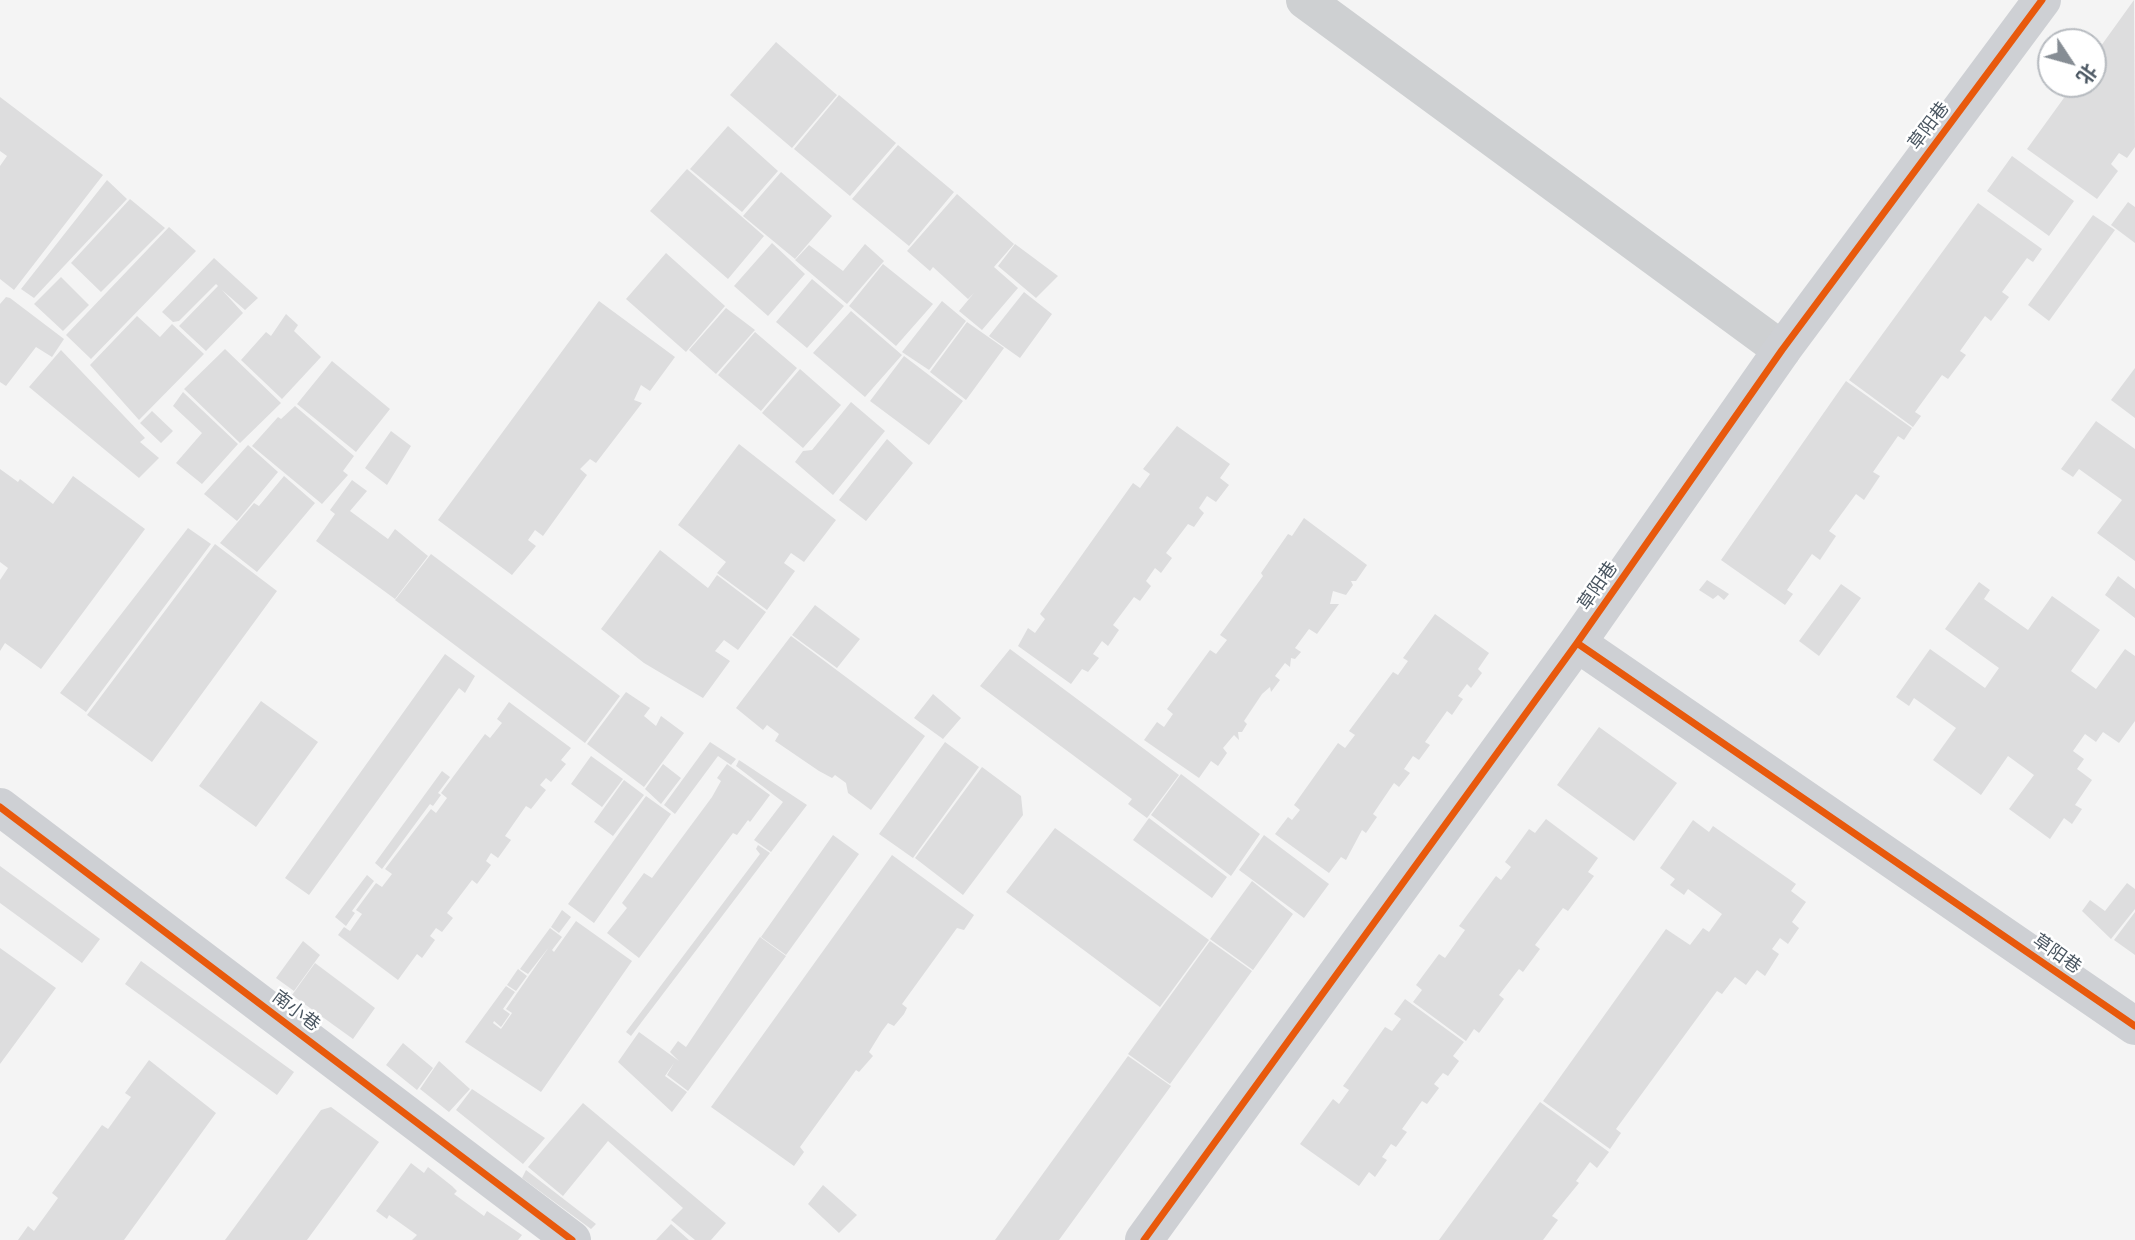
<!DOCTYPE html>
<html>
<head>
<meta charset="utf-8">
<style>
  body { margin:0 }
  #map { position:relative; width:2135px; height:1240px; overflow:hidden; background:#f4f4f4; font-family:Raleway,"Noto Sans SC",sans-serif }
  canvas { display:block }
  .north { position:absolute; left:2037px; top:28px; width:70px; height:70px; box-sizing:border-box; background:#fff; border:2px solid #b7bbc0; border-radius:50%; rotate:126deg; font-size:19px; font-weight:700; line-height:28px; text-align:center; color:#4a5661 }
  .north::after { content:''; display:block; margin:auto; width:24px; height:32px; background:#868d94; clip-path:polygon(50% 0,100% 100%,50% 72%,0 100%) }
</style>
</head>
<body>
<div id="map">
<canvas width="2135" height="1240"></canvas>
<div class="north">北</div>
</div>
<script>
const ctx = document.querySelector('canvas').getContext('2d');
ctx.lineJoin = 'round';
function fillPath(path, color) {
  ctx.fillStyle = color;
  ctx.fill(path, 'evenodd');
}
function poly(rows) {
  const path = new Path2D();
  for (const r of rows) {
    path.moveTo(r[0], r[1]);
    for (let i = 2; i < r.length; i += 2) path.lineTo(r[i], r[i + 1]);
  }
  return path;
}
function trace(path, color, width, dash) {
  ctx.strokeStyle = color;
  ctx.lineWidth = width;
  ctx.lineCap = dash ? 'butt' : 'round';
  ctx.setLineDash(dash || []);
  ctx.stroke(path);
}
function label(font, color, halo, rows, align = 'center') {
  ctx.font = font + ' Raleway,"Noto Sans SC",sans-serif';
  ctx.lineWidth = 5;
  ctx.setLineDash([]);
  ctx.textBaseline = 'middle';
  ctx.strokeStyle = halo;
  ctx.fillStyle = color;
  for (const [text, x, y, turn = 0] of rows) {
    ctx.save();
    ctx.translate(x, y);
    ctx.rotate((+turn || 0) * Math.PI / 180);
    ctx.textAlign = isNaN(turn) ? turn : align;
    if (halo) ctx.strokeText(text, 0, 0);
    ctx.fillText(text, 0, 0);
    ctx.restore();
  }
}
fillPath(poly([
  [2134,0,2135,147,2127,158,2119,153,2111,164,2118,171,2097,199,2027,149,2074,84,2093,84,2093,57],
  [776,42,837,95,792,148,730,95],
  [839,95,896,143,850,196,794,149],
  [0,97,103,175,14,290,0,279,0,166,7,156,0,151],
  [728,126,778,171,742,212,690,169],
  [898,145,954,192,909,246,852,199],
  [2012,156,2074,201,2049,236,1987,191],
  [687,169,764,236,728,279,650,211],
  [781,172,832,216,795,259,743,216],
  [107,180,127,199,34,298,21,289],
  [957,194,1014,244,994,267,1018,288,982,330,959,311,974,293,968,299,933,267,930,271,907,251],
  [130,199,165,228,101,292,71,263],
  [2128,202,2135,207,2135,243,2111,225],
  [1978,203,2042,249,2033,262,2027,258,2002,292,2009,297,1991,321,1985,316,1960,351,1966,355,1948,379,1942,375,1915,412,1921,416,1913,427,1849,380],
  [2093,215,2115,230,2049,321,2028,305],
  [169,227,196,251,91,359,66,335],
  [772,243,805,274,768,316,734,286],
  [865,244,884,261,847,304,795,260,809,245,843,271],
  [1015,244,1058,276,1036,298,998,266],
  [666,253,725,306,686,352,626,299],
  [214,258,258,298,245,310,222,290,243,313,206,351,179,326,218,286,216,284,179,321,173,322,162,312],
  [883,264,933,304,896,346,849,306],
  [61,277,89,305,63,331,34,304],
  [812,279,844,306,807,348,776,322],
  [1024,292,1052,314,1020,358,989,336],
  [6,297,10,298,64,339,52,357,36,347,6,386,0,382,0,304],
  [599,301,675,357,650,391,641,385,634,400,642,403,596,463,590,459,580,469,587,475,543,536,535,530,528,540,536,546,512,575,438,520],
  [942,301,966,321,929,370,902,352],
  [726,308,755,330,716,374,689,350],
  [851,311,902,355,865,397,813,353],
  [286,314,298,325,294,331,321,357,282,399,241,360,266,332,271,336],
  [137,316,160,337,172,324,204,354,139,420,90,365],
  [967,322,1004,348,966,400,930,372],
  [755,332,797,368,761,411,718,375],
  [225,349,281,403,240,443,184,389],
  [61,350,145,438,140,442,159,458,139,478,29,387],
  [904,356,963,401,929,445,870,401],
  [332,361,390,409,356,452,297,404],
  [2135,368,2135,418,2111,400],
  [800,369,841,405,803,448,762,413],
  [1846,381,1912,428,1904,440,1898,436,1873,472,1880,476,1864,500,1856,494,1829,531,1836,536,1820,560,1812,554,1787,590,1793,594,1785,605,1721,560],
  [183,392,238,444,202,484,176,463,202,433,173,406],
  [851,402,885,431,833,495,795,462,803,451,812,450],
  [295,406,354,456,343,471,348,475,322,504,252,446,278,417,281,419],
  [152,411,173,431,161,443,140,423],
  [2096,421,2135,449,2135,561,2097,533,2122,500,2079,469,2073,477,2061,469],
  [1177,426,1230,464,1220,478,1229,485,1216,502,1207,496,1199,508,1204,513,1194,527,1188,524,1166,553,1172,558,1161,573,1155,568,1146,581,1151,586,1140,601,1134,597,1113,625,1119,630,1108,646,1102,641,1093,654,1099,658,1088,672,1082,669,1071,684,1018,646,1028,628,1035,633,1045,619,1040,614,1133,483,1140,488,1150,474,1143,469],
  [391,431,411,446,387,485,365,468],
  [887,439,913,463,866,521,839,500],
  [739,444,836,520,804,562,791,553,784,563,795,571,767,610,717,573,726,562,678,525],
  [248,445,278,472,237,521,204,494],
  [0,469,18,482,20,479,53,504,73,476,145,529,41,669,5,643,0,651,0,580,8,568,0,562],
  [284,476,315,503,257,572,220,543,254,503,259,506],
  [352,480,367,491,350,511,388,539,395,529,428,556,395,599,316,541,335,514,330,510],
  [1304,518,1367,565,1356,581,1351,581,1353,585,1346,595,1333,591,1330,604,1339,604,1317,634,1309,629,1295,648,1301,652,1295,659,1291,658,1290,667,1285,663,1275,676,1280,680,1271,692,1270,687,1262,694,1244,721,1247,724,1242,732,1238,732,1239,740,1234,735,1223,748,1227,753,1218,766,1211,761,1199,778,1144,740,1157,722,1164,727,1173,714,1167,709,1210,650,1216,654,1227,640,1220,635,1263,576,1261,573,1288,534,1292,536],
  [188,528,211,544,86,712,60,693],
  [215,544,277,591,152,762,87,715],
  [660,550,708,588,717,575,766,612,738,650,724,640,715,651,730,661,703,698,644,663,601,629],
  [431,554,620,696,585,743,395,600],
  [2118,576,2135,589,2135,618,2105,595],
  [1707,580,1729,594,1724,600,1718,595,1713,599,1699,590],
  [1979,582,1990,590,1984,599,2028,630,2052,596,2100,630,2071,671,2096,689,2125,649,2135,656,2135,721,2119,743,2103,732,2096,742,2085,734,2073,751,2084,759,2077,769,2092,780,2075,805,2082,809,2072,824,2064,818,2050,839,2009,809,2034,775,2008,756,1981,795,1933,760,1956,728,1914,698,1909,706,1896,697,1930,649,1985,688,1999,668,1945,629],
  [1841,584,1861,598,1819,656,1799,641],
  [815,605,860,639,837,668,792,635],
  [1435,614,1489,653,1478,669,1482,673,1471,688,1467,684,1458,696,1463,699,1452,715,1447,711,1425,742,1430,745,1419,760,1413,756,1404,769,1410,773,1399,787,1394,783,1373,814,1377,817,1366,833,1362,830,1346,860,1341,857,1329,873,1275,834,1288,817,1292,820,1300,810,1294,805,1338,743,1345,748,1355,735,1349,731,1393,672,1398,675,1408,661,1403,658],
  [791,636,925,736,871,810,848,793,846,783,835,775,832,778,819,771,775,741,779,734,767,725,763,730,736,708],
  [1010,649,1179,775,1147,818,1128,804,1132,799,980,686],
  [445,654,475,676,465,693,459,688,309,895,285,878],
  [626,692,650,708,644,716,656,726,661,716,684,733,644,787,587,744],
  [933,694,961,718,943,739,914,718],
  [261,701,318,742,256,827,199,786],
  [509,702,571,748,561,760,566,764,551,782,546,778,540,785,546,790,531,809,526,806,505,836,511,840,498,858,491,853,486,861,491,865,477,884,472,880,447,913,453,918,442,932,436,928,430,936,435,940,422,958,417,954,398,980,338,935,344,927,350,931,362,914,356,910,376,883,382,887,392,874,385,869,431,809,436,813,447,798,441,793,485,734,490,738,502,723,497,719],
  [1599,727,1677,783,1634,841,1557,785],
  [710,742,736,759,731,765,718,756,675,814,664,805],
  [945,742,979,767,913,858,879,834],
  [591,756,623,779,602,807,571,784],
  [739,760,807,805,771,852,754,840,783,802,736,766],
  [663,764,681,778,661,804,645,789],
  [727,764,770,795,750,822,748,820,737,835,733,833,639,958,607,933,627,908,622,903,644,873,652,878,712,797,721,781,717,778],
  [982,767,1021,796,1023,815,963,895,915,858],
  [442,771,450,777,438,793,441,795,433,806,430,804,382,869,375,863],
  [1181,774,1260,834,1231,876,1151,815],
  [624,780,644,795,613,836,594,822],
  [646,796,671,814,594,923,568,904],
  [1149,818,1227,877,1212,898,1133,840],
  [1546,819,1598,858,1588,872,1594,876,1568,911,1563,908,1535,945,1540,949,1523,972,1519,969,1499,995,1504,999,1479,1033,1474,1029,1466,1041,1413,1002,1422,990,1416,985,1439,954,1445,958,1465,930,1459,926,1496,876,1501,880,1511,867,1505,862,1529,829,1535,833],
  [1693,820,1709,832,1713,826,1796,884,1791,891,1806,902,1792,922,1799,928,1788,944,1780,938,1772,949,1779,954,1765,976,1757,970,1746,985,1735,977,1722,994,1717,991,1616,1129,1621,1133,1610,1149,1543,1101,1666,929,1690,945,1703,928,1709,932,1722,914,1688,889,1684,895,1670,885,1675,879,1660,868],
  [1055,828,1209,940,1160,1007,1006,892],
  [833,835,859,854,786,955,761,937],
  [1264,835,1329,884,1304,918,1239,870],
  [758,845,770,853,631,1036,626,1032,760,854,756,849],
  [892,855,974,915,964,930,957,928,902,1004,907,1008,904,1014,894,1026,888,1023,882,1031,869,1052,873,1056,859,1072,856,1070,800,1147,804,1152,794,1166,711,1107],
  [0,866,100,939,82,963,0,903],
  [367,875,374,881,352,911,355,913,346,926,335,917],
  [1252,881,1293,914,1253,970,1210,939],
  [2127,883,2135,889,2135,909,2111,939,2082,911,2090,900,2105,911],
  [562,910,571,917,559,933,551,927],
  [2135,912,2135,955,2114,940],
  [576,921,632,961,541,1092,465,1042,506,986,515,992,503,1009,510,1014,501,1027,494,1021,493,1023,501,1029,512,1013,506,1009,549,947,528,974,520,969,550,928,562,937,552,950,554,952],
  [760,937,786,956,688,1091,667,1075,674,1063,665,1076,687,1092,672,1112,618,1062,639,1032,679,1061,670,1052,678,1041,686,1047],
  [303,941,320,955,294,991,276,978],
  [1210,941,1252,971,1170,1084,1128,1054],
  [0,948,56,988,0,1064],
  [141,961,294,1072,277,1095,125,984],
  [315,963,375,1008,353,1039,292,995],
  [518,969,527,976,516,991,507,985],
  [1405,999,1464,1042,1453,1056,1459,1061,1448,1076,1443,1073,1434,1084,1439,1088,1427,1104,1422,1101,1402,1129,1407,1132,1396,1147,1391,1144,1382,1157,1387,1160,1375,1177,1369,1172,1359,1186,1300,1144,1333,1099,1339,1104,1349,1090,1343,1086,1385,1027,1392,1031,1401,1019,1394,1014],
  [403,1043,433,1068,417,1090,386,1065],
  [1128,1056,1171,1086,1059,1240,995,1240],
  [149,1060,216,1113,124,1240,18,1240,28,1226,34,1231,58,1198,52,1193,102,1125,108,1129,131,1097,125,1093],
  [439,1061,470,1089,449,1112,420,1089],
  [472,1089,545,1138,523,1164,456,1110],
  [1540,1102,1609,1152,1597,1168,1590,1162,1576,1181,1579,1183,1552,1216,1558,1220,1543,1240,1439,1240],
  [583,1103,726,1223,711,1240,695,1240,671,1220,683,1208,608,1141,563,1196,528,1167],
  [331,1107,379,1142,307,1240,225,1240,321,1110],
  [411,1163,424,1173,428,1167,452,1186,457,1191,454,1194,484,1216,487,1211,522,1235,518,1240,412,1240,417,1235,389,1215,387,1219,376,1211],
  [526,1170,596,1224,591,1229,522,1178],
  [823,1185,857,1215,839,1233,808,1204],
  [671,1224,689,1240,656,1240]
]), '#ddddde');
trace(poly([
  [1305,0,1782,350]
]), '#ced0d2', 38);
trace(poly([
  [2042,0,1782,350,1577,643,2135,1026],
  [0,807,572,1240],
  [1144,1240,1577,643]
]), '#ced0d4', 38);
trace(poly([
  [2042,0,1782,350,1577,643,2135,1026],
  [0,807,572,1240],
  [1144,1240,1577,643]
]), '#e8590c', 7);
label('18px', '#4a5661', '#fff', [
  ["草阳巷",1929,126,-53],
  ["草阳巷",1598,586,-55],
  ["草阳巷",2057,954,35],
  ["南小巷",296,1011,37]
]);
</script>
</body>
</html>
